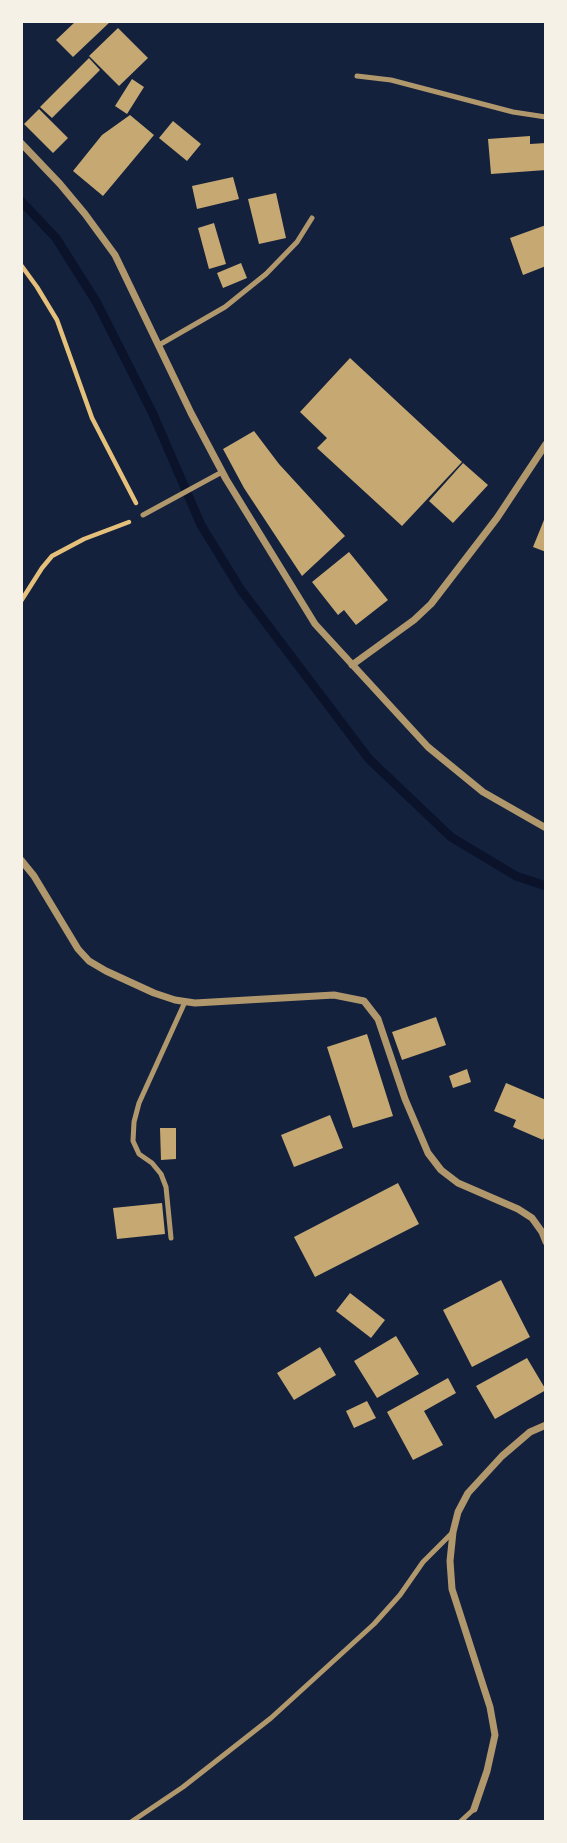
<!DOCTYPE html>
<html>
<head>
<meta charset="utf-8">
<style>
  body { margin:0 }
  #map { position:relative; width:567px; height:1843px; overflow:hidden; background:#14213d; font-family:Quicksand,sans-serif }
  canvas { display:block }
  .frame { position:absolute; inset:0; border:23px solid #f6f1e7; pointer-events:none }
</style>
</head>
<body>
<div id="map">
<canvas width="567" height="1843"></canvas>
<div class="frame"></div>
</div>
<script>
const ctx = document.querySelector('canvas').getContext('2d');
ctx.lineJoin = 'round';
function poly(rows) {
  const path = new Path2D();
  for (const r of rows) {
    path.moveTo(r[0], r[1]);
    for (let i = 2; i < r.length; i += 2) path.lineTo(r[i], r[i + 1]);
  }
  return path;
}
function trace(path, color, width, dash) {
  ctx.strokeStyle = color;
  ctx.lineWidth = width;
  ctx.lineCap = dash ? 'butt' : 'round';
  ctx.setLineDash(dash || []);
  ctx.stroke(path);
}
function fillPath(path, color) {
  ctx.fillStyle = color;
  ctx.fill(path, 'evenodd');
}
trace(poly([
  [21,201,56,238,97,303,153,414,201,525,241,590,369,759,451,837,516,876,546,886]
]), '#0b132b', 9);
fillPath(poly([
  [76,21,111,21,73,57,56,40],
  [118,28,148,58,119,86,89,56],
  [89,58,100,70,52,118,40,107],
  [132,79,144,87,127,114,115,106],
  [39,109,68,138,53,153,24,124],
  [130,115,154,135,103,196,73,171,102,135],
  [173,121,201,144,187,161,159,138],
  [530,136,530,144,546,143,546,170,491,174,488,139],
  [233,177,239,199,197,209,192,186],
  [276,193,286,238,259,244,248,199],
  [214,223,226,264,209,269,198,228],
  [546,225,546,266,523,275,510,238],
  [241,263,247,278,223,288,217,273],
  [350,358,462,462,402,526,317,448,327,438,300,412],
  [254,431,279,464,345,536,302,576,244,488,223,449],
  [463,463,488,485,453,523,429,501],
  [546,515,546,552,533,547],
  [349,552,388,600,356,625,344,610,338,615,312,582],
  [436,1017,446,1045,402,1060,392,1032],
  [367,1034,393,1116,353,1128,327,1047],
  [467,1069,471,1082,453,1088,449,1076],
  [506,1083,546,1100,546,1134,543,1140,513,1127,516,1120,494,1111],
  [330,1115,343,1148,294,1167,281,1135],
  [160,1128,176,1128,176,1159,161,1160],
  [398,1183,419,1224,315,1277,294,1237],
  [162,1203,165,1234,117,1239,113,1208],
  [501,1280,530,1337,472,1367,443,1310],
  [350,1293,385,1320,371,1338,336,1311],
  [396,1336,419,1374,377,1398,354,1361],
  [320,1347,336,1375,294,1400,277,1373],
  [527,1358,546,1390,495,1419,476,1386],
  [448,1378,456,1393,424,1411,443,1445,413,1460,387,1412],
  [367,1401,376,1418,354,1428,346,1411]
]), '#c6a872');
trace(poly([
  [21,265,37,287,57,320,92,418,136,503],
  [21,601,42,568,52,556,84,539,129,522]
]), '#e5c07b', 4.5);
trace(poly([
  [357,76,391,80,513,112,546,117],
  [159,345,225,307,266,274,297,242,312,218],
  [143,515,222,472],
  [171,1238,166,1187,161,1174,152,1163,139,1154,133,1141,134,1122,139,1103,185,1002],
  [131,1822,183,1787,271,1718,374,1624,400,1595,423,1562,453,1532],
  [460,1822,474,1809]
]), '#b1986c', 5);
trace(poly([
  [21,143,60,184,85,214,115,255,191,413,226,479,315,624,428,747,483,792,546,828],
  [352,665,414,620,431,604,497,518,546,444],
  [21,860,34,876,78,949,89,961,106,971,154,993,175,1000,195,1003,334,995,364,1001,378,1019,405,1099,428,1153,441,1170,458,1183,518,1209,532,1218,542,1232,546,1242],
  [474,1809,487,1771,495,1735,490,1707,452,1589,450,1561,453,1532,458,1512,468,1493,502,1456,530,1432,546,1425]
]), '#b1986c', 7);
</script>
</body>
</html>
